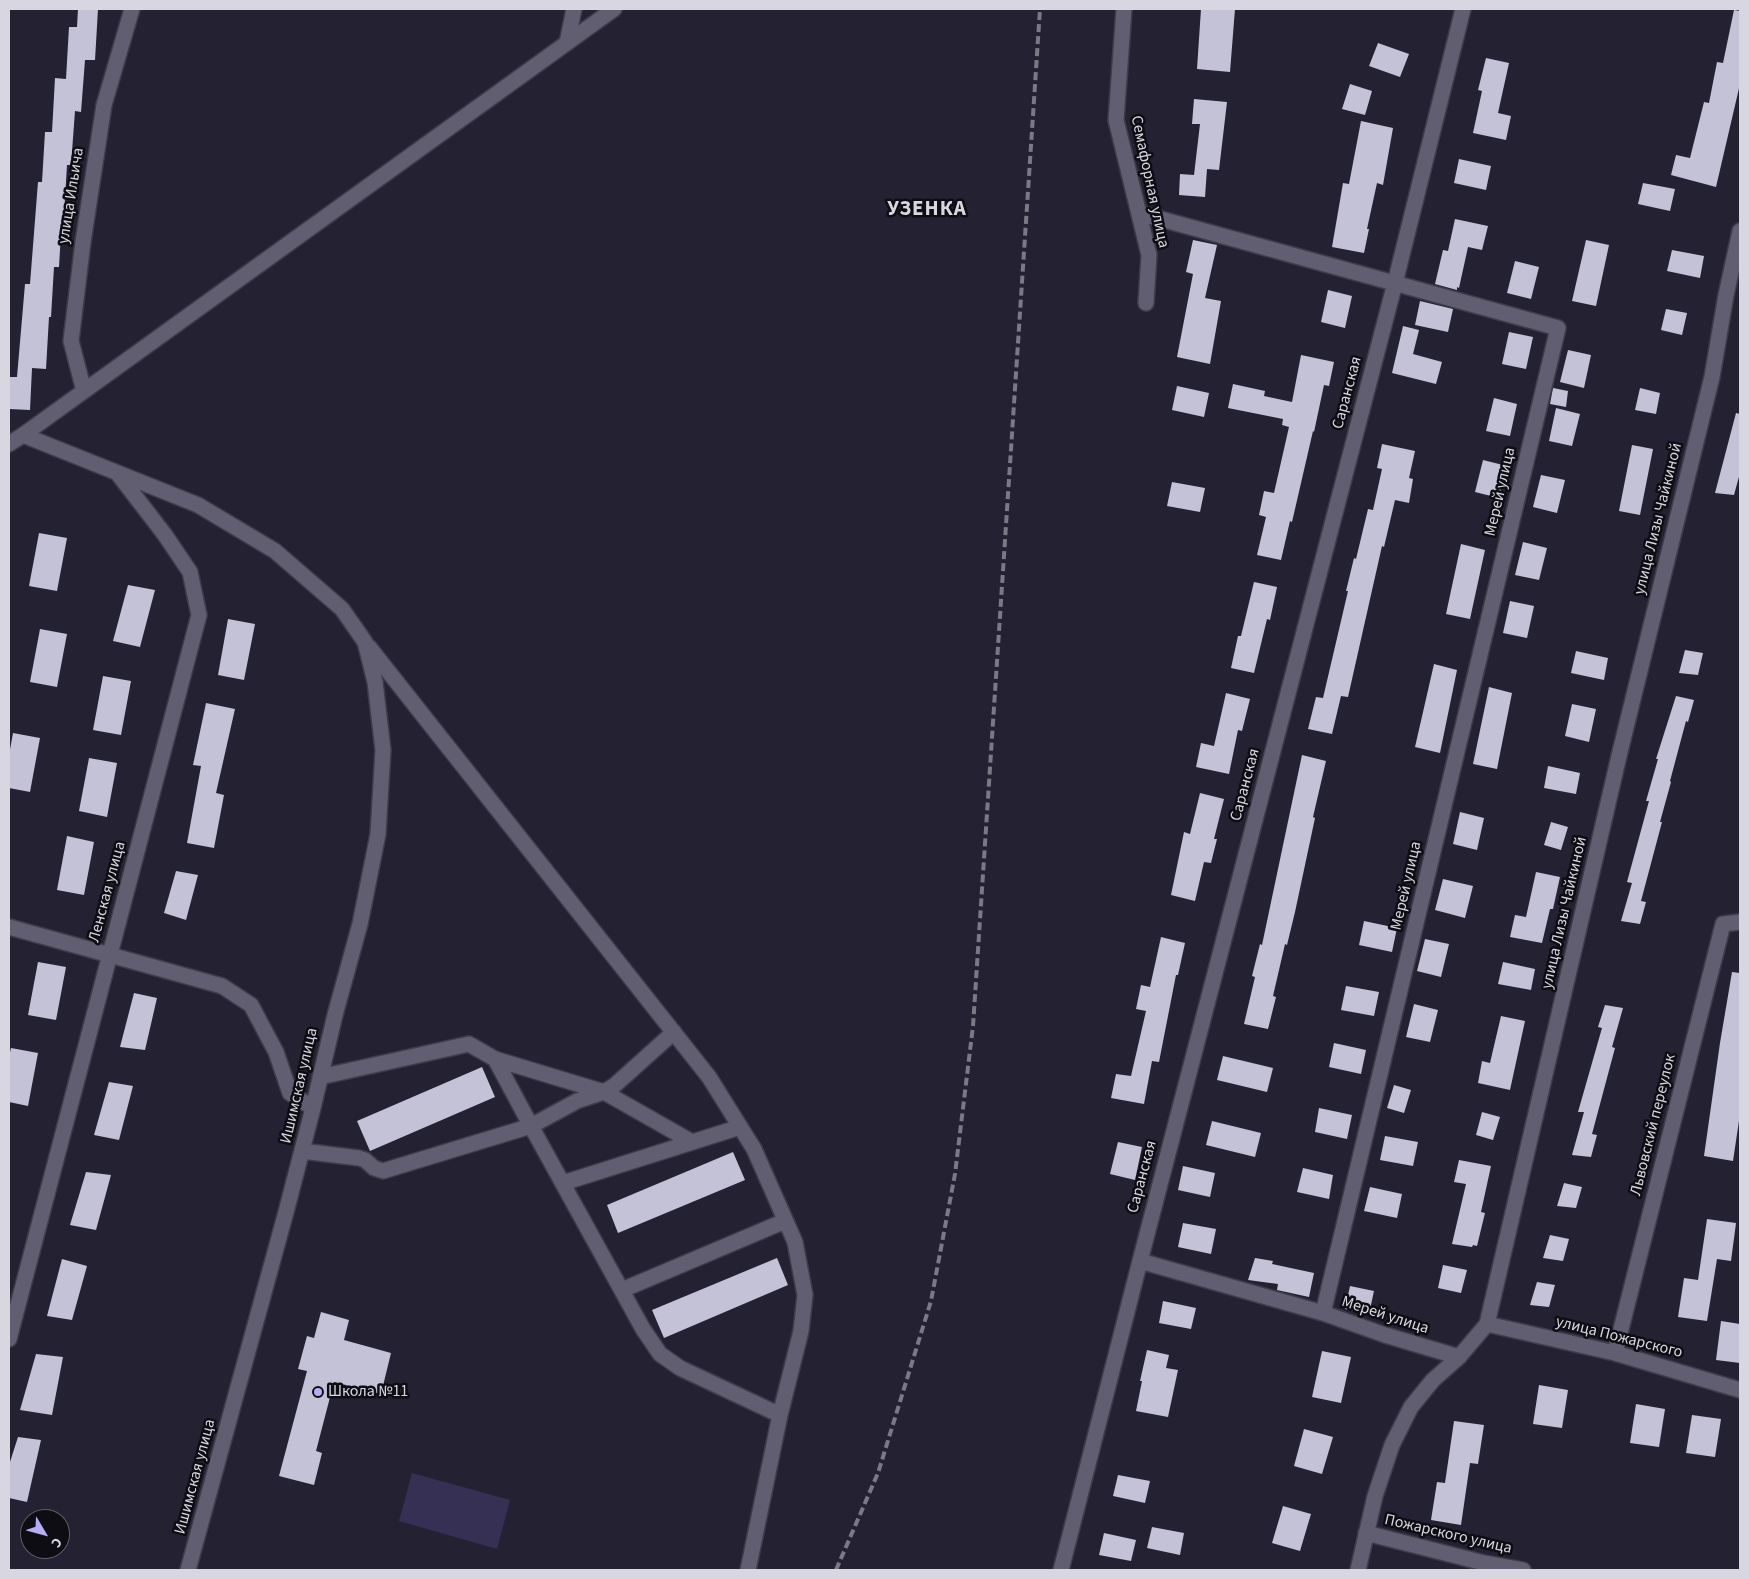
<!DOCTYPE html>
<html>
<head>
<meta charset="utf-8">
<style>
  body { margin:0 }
  #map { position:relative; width:1749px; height:1579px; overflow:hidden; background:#242232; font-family:"Source Sans 3",sans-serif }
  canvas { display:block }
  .frame { position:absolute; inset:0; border:10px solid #d8d7e1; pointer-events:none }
  .north { position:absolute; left:20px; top:1509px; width:50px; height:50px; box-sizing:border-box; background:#0d0d13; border:1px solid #5e5e65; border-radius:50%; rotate:127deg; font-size:14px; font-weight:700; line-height:20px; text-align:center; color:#d8d7e1 }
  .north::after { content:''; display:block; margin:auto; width:18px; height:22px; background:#b6acf8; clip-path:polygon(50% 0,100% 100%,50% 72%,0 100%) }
</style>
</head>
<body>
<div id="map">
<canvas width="1749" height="1579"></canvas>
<div class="frame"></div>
<div class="north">С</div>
</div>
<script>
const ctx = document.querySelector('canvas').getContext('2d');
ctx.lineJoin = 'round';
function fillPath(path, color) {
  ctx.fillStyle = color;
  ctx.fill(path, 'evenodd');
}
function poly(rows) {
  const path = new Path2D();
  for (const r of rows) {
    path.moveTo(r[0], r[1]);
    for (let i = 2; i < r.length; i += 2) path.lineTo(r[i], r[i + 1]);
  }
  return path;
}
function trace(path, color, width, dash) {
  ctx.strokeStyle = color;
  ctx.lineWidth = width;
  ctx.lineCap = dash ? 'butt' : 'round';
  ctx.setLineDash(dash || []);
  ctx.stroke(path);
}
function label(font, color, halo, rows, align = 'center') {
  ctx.font = font + ' "Source Sans 3",sans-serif';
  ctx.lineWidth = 5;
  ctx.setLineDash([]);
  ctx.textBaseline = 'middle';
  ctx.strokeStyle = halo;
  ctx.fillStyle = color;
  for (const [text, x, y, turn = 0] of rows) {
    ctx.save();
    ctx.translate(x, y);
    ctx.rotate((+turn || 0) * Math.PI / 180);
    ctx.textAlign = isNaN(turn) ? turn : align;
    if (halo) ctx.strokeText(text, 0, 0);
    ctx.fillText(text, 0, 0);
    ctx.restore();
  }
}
fillPath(poly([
  [412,1473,510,1500,497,1549,399,1521]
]), '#363055');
fillPath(poly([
  [78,9,98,9,95,60,85,60,81,112,75,111,71,165,67,165,64,215,62,215,59,267,54,267,51,317,49,317,46,369,32,368,30,410,9,409,9,377,17,377,25,284,30,284,38,182,42,182,45,132,52,132,55,78,66,79,69,27,77,27],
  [1201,9,1235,9,1230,72,1197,69],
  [1734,10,1740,11,1740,84,1716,187,1671,175,1676,155,1690,158,1704,102,1709,103,1717,62,1723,63],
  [1378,43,1409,54,1400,77,1369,66],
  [1486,58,1509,63,1498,113,1511,116,1506,140,1473,133,1482,91,1478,90],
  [1350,84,1372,91,1365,115,1342,109],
  [1194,99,1227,102,1219,170,1207,169,1205,197,1179,195,1180,174,1194,175,1200,124,1192,124],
  [1361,121,1393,128,1383,185,1377,183,1367,229,1369,229,1364,253,1332,247,1343,183,1349,184],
  [1459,159,1491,166,1486,190,1454,183],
  [1643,183,1675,189,1670,211,1638,204],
  [1455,219,1488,226,1482,250,1468,247,1459,288,1457,287,1457,290,1435,284,1443,250,1448,251],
  [1193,240,1217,245,1205,298,1221,301,1210,364,1177,357,1193,274,1186,272],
  [1586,240,1609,245,1596,306,1572,301],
  [1672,250,1704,256,1700,278,1667,271],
  [1515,261,1539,267,1531,299,1507,293],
  [1328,290,1352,296,1345,328,1321,322],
  [1420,301,1453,309,1448,332,1415,325],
  [1666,309,1687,313,1682,335,1661,330],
  [1403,326,1419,330,1413,354,1442,362,1436,384,1392,373],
  [1509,332,1533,337,1526,369,1502,364],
  [1568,350,1591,355,1584,388,1560,382],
  [1301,355,1334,362,1329,386,1324,385,1314,432,1313,431,1292,522,1290,521,1281,560,1257,555,1266,517,1259,515,1264,491,1274,493,1289,427,1282,425,1283,419,1228,408,1233,384,1265,391,1264,396,1292,402],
  [1177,386,1209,393,1204,417,1172,410],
  [1553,388,1568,391,1566,407,1550,404],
  [1640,388,1660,393,1656,414,1635,410],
  [1494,398,1517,404,1510,436,1486,431],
  [1556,408,1580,414,1572,446,1549,441],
  [1736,413,1740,414,1740,473,1734,495,1715,493],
  [1382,444,1415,451,1409,478,1413,479,1409,503,1395,500,1384,547,1382,546,1348,697,1341,696,1332,734,1308,729,1316,697,1323,698,1348,591,1346,591,1354,558,1356,559,1368,509,1373,510,1382,469,1377,468],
  [1632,445,1653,449,1640,515,1619,511],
  [1483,460,1507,466,1499,498,1475,492],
  [1541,475,1565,480,1557,513,1533,507],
  [1172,482,1205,488,1200,512,1167,506],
  [39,533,67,538,57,591,29,586],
  [1523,542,1547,548,1539,580,1515,575],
  [1461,544,1485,550,1470,619,1446,614],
  [1254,582,1277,587,1270,620,1267,619,1254,673,1231,668,1238,636,1241,636],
  [128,585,155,590,140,647,113,641],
  [1510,601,1534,606,1527,638,1503,633],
  [228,619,255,624,244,680,218,675],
  [40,629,67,634,57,687,30,682],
  [1685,650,1703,653,1698,675,1679,673],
  [1576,651,1608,658,1604,680,1571,673],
  [1434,664,1457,670,1440,753,1415,747],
  [103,676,131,681,121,735,93,730],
  [1489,687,1512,693,1497,769,1473,764],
  [1226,693,1250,699,1242,731,1238,730,1229,774,1196,767,1201,743,1214,746],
  [1676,696,1694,700,1688,722,1686,721,1670,781,1671,782,1660,822,1662,822,1641,901,1646,902,1640,924,1621,921,1632,883,1627,882,1649,801,1646,801,1658,759,1656,759],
  [206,703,235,709,216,793,224,795,214,848,187,843,201,766,193,765],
  [1572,704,1596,709,1589,742,1565,736],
  [13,733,40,738,30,792,9,788,9,755],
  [1302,755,1326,761,1313,817,1315,818,1295,912,1287,945,1285,944,1273,996,1276,997,1268,1029,1244,1024,1255,977,1252,976,1260,944,1262,945],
  [89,758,117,763,107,817,79,811],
  [1548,766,1580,773,1576,794,1544,788],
  [1200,793,1224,799,1214,839,1217,839,1211,863,1204,862,1195,901,1171,895,1184,832,1190,834],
  [1460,812,1484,818,1477,850,1453,844],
  [1551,822,1568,827,1561,850,1544,845],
  [67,836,94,842,84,895,57,890],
  [176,871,198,875,186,920,164,913],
  [1536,872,1560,877,1553,909,1550,909,1542,943,1510,937,1515,915,1526,917],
  [1443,879,1473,886,1465,918,1435,910],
  [1364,921,1397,928,1392,952,1359,945],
  [1161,937,1185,943,1178,975,1176,975,1159,1062,1152,1061,1144,1104,1111,1098,1116,1074,1131,1076,1146,1011,1136,1009,1141,985,1150,987],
  [1425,939,1449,944,1441,977,1417,971],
  [38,962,66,967,56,1020,28,1015],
  [1503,962,1535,969,1531,990,1498,984],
  [1732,972,1740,973,1740,1114,1733,1161,1704,1156,1720,1043],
  [1346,986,1379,992,1374,1016,1341,1010],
  [134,993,157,998,145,1050,120,1047],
  [1414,1004,1438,1010,1430,1042,1406,1037],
  [1605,1005,1623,1008,1612,1047,1615,1048,1592,1134,1597,1135,1591,1157,1572,1155,1584,1112,1578,1112,1602,1028,1598,1027],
  [1501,1016,1525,1021,1510,1090,1478,1083,1482,1061,1490,1063],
  [1334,1043,1366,1050,1361,1074,1329,1067],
  [11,1048,38,1053,28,1106,9,1102,9,1057],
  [1223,1056,1273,1068,1267,1092,1217,1080],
  [482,1067,495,1097,370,1151,357,1121],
  [109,1082,133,1086,119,1140,94,1135],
  [1394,1085,1411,1090,1404,1113,1387,1108],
  [1319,1108,1352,1115,1347,1139,1315,1132],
  [1482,1112,1500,1117,1493,1140,1476,1135],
  [1212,1121,1261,1133,1255,1157,1206,1145],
  [1385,1136,1418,1142,1413,1166,1380,1160],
  [1118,1142,1142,1147,1135,1180,1110,1174],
  [733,1152,745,1180,618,1233,607,1205],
  [1459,1160,1491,1166,1481,1212,1485,1213,1477,1246,1473,1245,1472,1247,1452,1244,1466,1184,1454,1182],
  [1183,1166,1215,1173,1210,1197,1178,1190],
  [1303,1168,1333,1175,1329,1199,1297,1192],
  [86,1172,111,1175,96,1230,70,1225],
  [1564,1183,1582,1187,1576,1208,1557,1206],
  [1370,1187,1402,1194,1397,1218,1364,1211],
  [1707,1219,1736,1223,1731,1261,1717,1259,1707,1321,1678,1317,1684,1278,1698,1280],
  [1183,1223,1216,1229,1211,1254,1178,1247],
  [1550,1235,1569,1239,1563,1261,1543,1258],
  [777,1258,788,1285,664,1338,652,1310],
  [1255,1258,1273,1261,1272,1264,1314,1273,1309,1297,1277,1290,1278,1284,1248,1280],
  [62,1259,87,1266,72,1320,47,1316],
  [1443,1265,1467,1270,1461,1293,1438,1288],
  [1537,1282,1555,1285,1549,1307,1530,1305],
  [1350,1286,1374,1291,1369,1314,1345,1309],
  [1163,1301,1196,1308,1191,1329,1159,1323],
  [321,1312,349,1320,344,1340,391,1353,381,1394,334,1382,316,1451,322,1453,314,1485,279,1476,307,1371,298,1369,307,1336,314,1338],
  [1721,1321,1740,1324,1740,1363,1716,1360],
  [1147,1350,1169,1355,1166,1368,1178,1370,1168,1417,1136,1411,1142,1381,1140,1381],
  [1322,1351,1351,1357,1341,1403,1312,1397],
  [36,1354,63,1357,52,1415,20,1410],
  [1539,1385,1568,1390,1562,1428,1533,1424],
  [1636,1404,1665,1409,1659,1447,1630,1443],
  [1692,1415,1721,1419,1715,1457,1686,1453],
  [1454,1421,1484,1425,1478,1464,1470,1463,1461,1525,1431,1520,1437,1482,1445,1483],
  [1304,1429,1333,1437,1322,1474,1294,1466],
  [18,1437,41,1440,27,1502,9,1498,9,1465],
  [1118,1475,1150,1481,1145,1503,1113,1496],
  [1283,1506,1311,1514,1300,1551,1272,1543],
  [1152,1527,1184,1533,1180,1555,1147,1548],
  [1104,1533,1136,1540,1131,1561,1099,1555]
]), '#c4c2d6');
const minor = poly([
  [1124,9,1116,120,1149,255,1146,303],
  [567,43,574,9],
  [1139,213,1558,328,1323,1313,1385,1335,1459,1357],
  [84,391,71,341,83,242,104,105,132,9],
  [23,435,198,505,275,551,342,609,365,642,375,682,383,750,378,834,360,924,335,1015,313,1108,286,1212,188,1570],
  [9,444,23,435,614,9],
  [369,647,709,1077,754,1149,795,1242,805,1295,801,1331,780,1415,748,1570],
  [9,927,222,986,251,1005,276,1052,290,1093,313,1108],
  [495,1059,604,1092,692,1142],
  [320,1077,469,1044,495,1059,531,1126,577,1101,604,1092,615,1085,674,1032],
  [302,1151,359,1158,365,1160,374,1168,383,1171,531,1126,643,1329,660,1354,680,1368,780,1415],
  [563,1183,740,1127],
  [1140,1261,1323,1313],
  [622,1290,785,1221],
  [1487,1324,1615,1353,1740,1390],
  [9,1339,199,615,190,572,165,535,118,474],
  [1615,1353,1723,924,1740,922],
  [1366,1533,1484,1563,1523,1570],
  [1061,1570,1140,1261,1395,283,1463,9],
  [1358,1570,1375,1496,1392,1445,1411,1407,1433,1380,1459,1357,1487,1324,1619,756,1712,377,1726,295,1740,231]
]);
trace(minor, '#3e3c49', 18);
trace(minor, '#605e70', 15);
trace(poly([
  [836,1570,878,1473,931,1301,955,1174,973,1026,1040,9]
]), '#7b7986', 4, [8, 4]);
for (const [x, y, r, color] of [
  [318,1392,5,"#b6acf8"]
]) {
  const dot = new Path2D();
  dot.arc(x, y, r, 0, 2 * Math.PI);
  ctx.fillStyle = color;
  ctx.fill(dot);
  trace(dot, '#0d0d13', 2);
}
label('16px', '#d8d7e1', '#0d0d13', [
  ["Семафорная улица",1149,182,78],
  ["улица Ильича",72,196,-81],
  ["Саранская",1348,393,-75],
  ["Мерей улица",1501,492,-77],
  ["улица Лизы Чайкиной",1659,519,-76],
  ["Саранская",1246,785,-75],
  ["Мерей улица",1407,886,-77],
  ["Ленская улица",108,892,-75],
  ["улица Лизы Чайкиной",1565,913,-77],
  ["Ишимская улица",300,1086,-77],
  ["Львовский переулок",1654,1125,-76],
  ["Саранская",1143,1177,-75],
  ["Мерей улица",1385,1316,18],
  ["улица Пожарского",1619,1338,14],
  ["Ишимская улица",196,1477,-75],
  ["Пожарского улица",1448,1535,13]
]);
label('16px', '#d8d7e1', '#0d0d13', [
  ["Школа №11",328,1392]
], 'left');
ctx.letterSpacing = '1px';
label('bold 21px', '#d8d7e1', '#0d0d13', [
  ["УЗЕНКА",927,210]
]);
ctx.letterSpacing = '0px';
</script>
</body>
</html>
